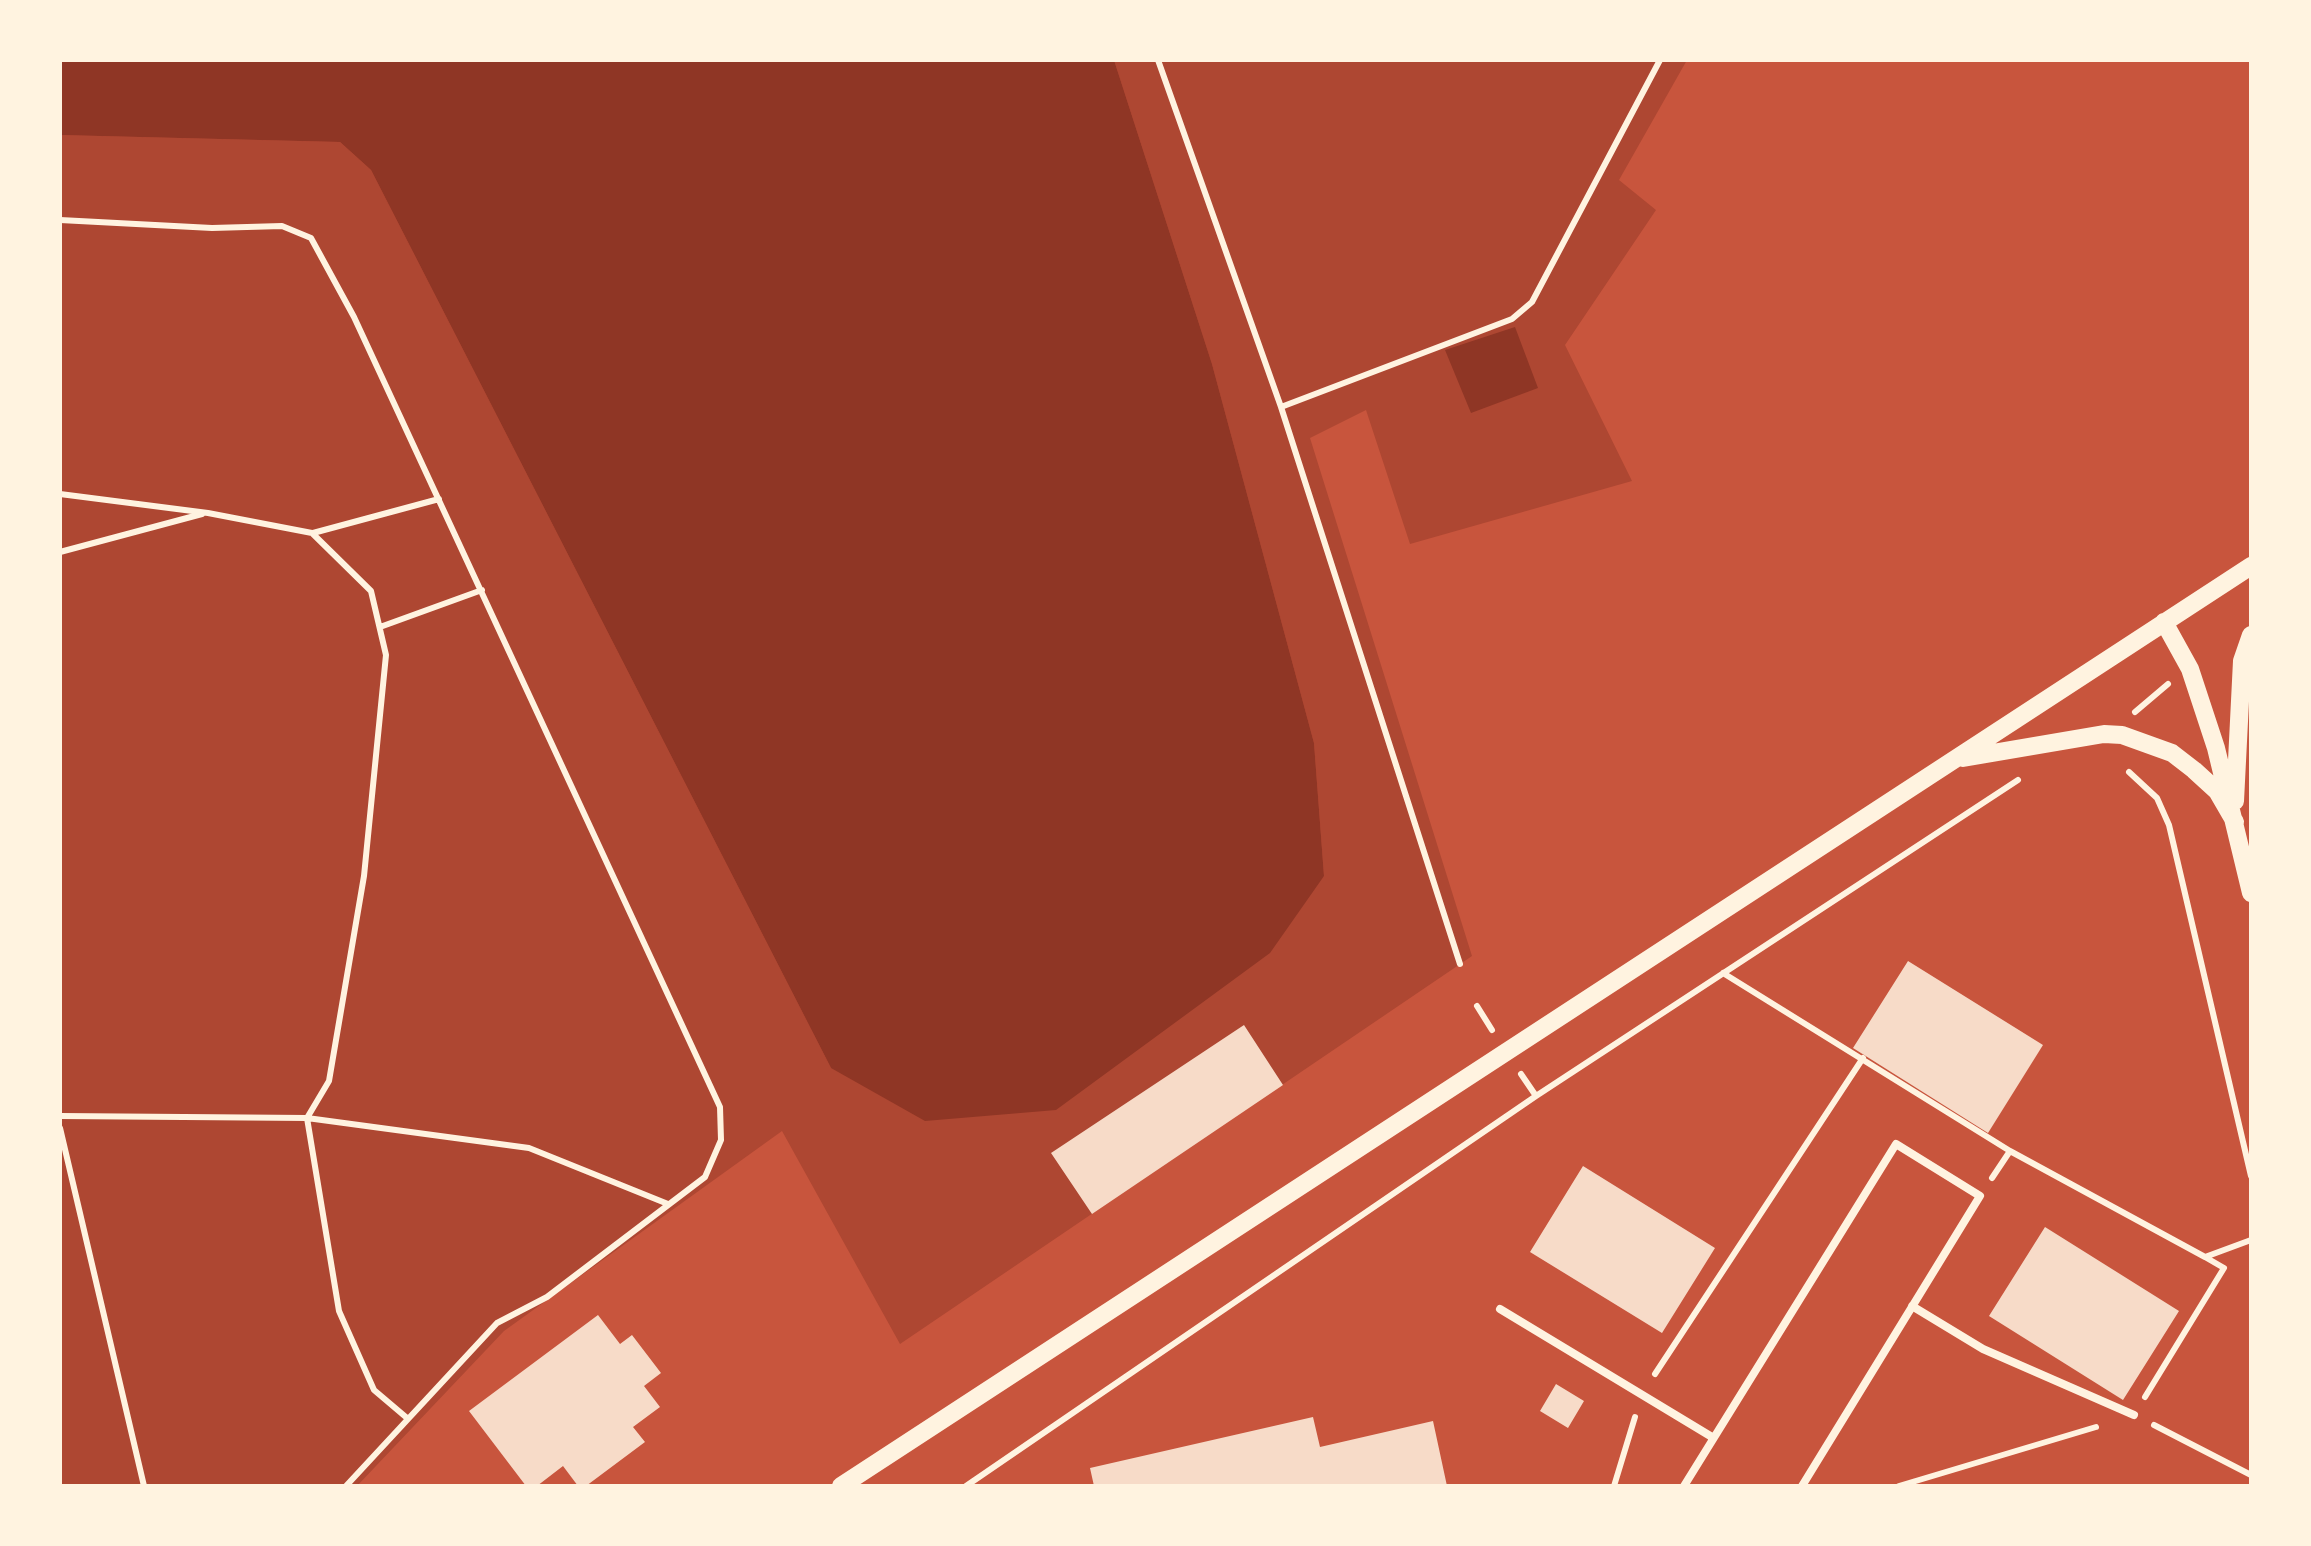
<!DOCTYPE html>
<html>
<head>
<meta charset="utf-8">
<style>
  body { margin:0 }
  #map { position:relative; width:2311px; height:1546px; overflow:hidden; background:#c8553d; font-family:"PT Sans",sans-serif }
  canvas { display:block }
  .frame { position:absolute; inset:0; border:62px solid #fff3e0; pointer-events:none }
</style>
</head>
<body>
<div id="map">
<canvas width="2311" height="1546"></canvas>
<div class="frame"></div>
</div>
<script>
const ctx = document.querySelector('canvas').getContext('2d');
ctx.lineJoin = 'round';
function fillPath(path, color) {
  ctx.fillStyle = color;
  ctx.fill(path, 'evenodd');
}
function poly(rows) {
  const path = new Path2D();
  for (const r of rows) {
    path.moveTo(r[0], r[1]);
    for (let i = 2; i < r.length; i += 2) path.lineTo(r[i], r[i + 1]);
  }
  return path;
}
function trace(path, color, width, dash) {
  ctx.strokeStyle = color;
  ctx.lineWidth = width;
  ctx.lineCap = dash ? 'butt' : 'round';
  ctx.setLineDash(dash || []);
  ctx.stroke(path);
}
fillPath(poly([
  [1114,60,1687,60,1619,180,1656,210,1565,345,1632,481,1410,544,1366,410,1310,438,1472,956,900,1344,782,1131,504,1331,357,1486,60,1486,60,135,340,142,371,170,831,1068,1324,876,1314,743,1212,364]
]), '#ae4732');
fillPath(poly([
  [60,60,1114,60,1212,364,1314,743,1324,876,1270,953,1056,1110,925,1121,831,1068,371,170,340,142,60,135],
  [1515,327,1538,388,1471,413,1445,350]
]), '#8f3625');
fillPath(poly([
  [1908,961,2043,1045,1988,1133,1853,1048],
  [1244,1025,1283,1085,1092,1214,1051,1153],
  [1583,1166,1715,1248,1662,1333,1530,1252],
  [2045,1227,2179,1311,2123,1400,1989,1316],
  [598,1315,620,1344,632,1335,661,1373,644,1386,660,1407,633,1427,645,1442,586,1486,578,1486,563,1466,537,1486,526,1486,469,1411],
  [1556,1384,1584,1401,1568,1428,1540,1411],
  [1313,1417,1320,1447,1433,1421,1447,1486,1094,1486,1090,1468]
]), '#f7dbc8');
trace(poly([
  [1158,60,1281,407,1460,964],
  [60,220,212,228,282,226,311,238,354,317,720,1107,721,1140,705,1177,547,1297,497,1323,346,1486],
  [1281,407,1512,319,1532,302,1660,60],
  [60,494,208,513,312,533,371,591,386,655,364,876,329,1081,307,1118,339,1311,374,1390,407,1418],
  [313,533,439,499],
  [60,552,202,514],
  [380,627,482,590],
  [2135,712,2168,684],
  [2129,772,2157,798,2169,825,2251,1176],
  [1723,973,2010,1151,2205,1257,2251,1240],
  [1477,1006,1492,1030],
  [1521,1074,1536,1096],
  [60,1116,307,1118,529,1148,668,1204],
  [60,1128,144,1486],
  [1992,1178,2010,1151],
  [1655,1374,1863,1058],
  [2145,1397,2224,1268,2205,1257],
  [2154,1425,2251,1475],
  [966,1486,1536,1096,2018,780],
  [1614,1486,1635,1417],
  [1899,1486,2096,1427]
]), '#fff3e0', 6);
trace(poly([
  [1912,1306,1983,1349,2134,1415],
  [1500,1309,1712,1437],
  [1684,1486,1896,1144,1980,1196,1802,1486]
]), '#fff3e0', 8);
trace(poly([
  [2164,622,2190,669,2216,748,2251,893],
  [1963,758,2104,734,2122,735,2172,753,2194,770,2217,791,2235,822],
  [2235,801,2242,661,2251,635],
  [841,1486,2251,566]
]), '#fff3e0', 18);
</script>
</body>
</html>
